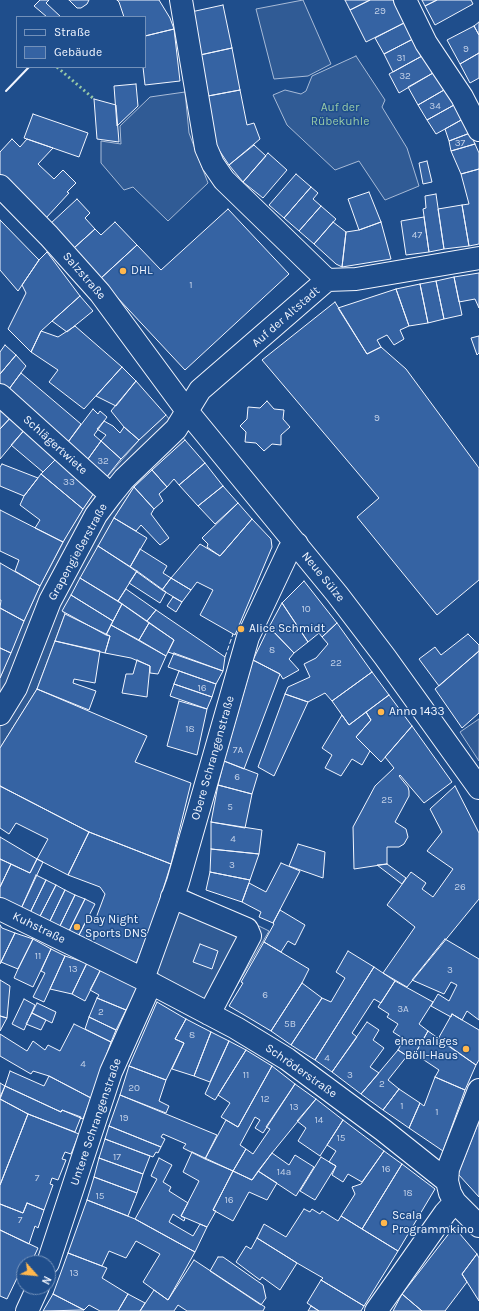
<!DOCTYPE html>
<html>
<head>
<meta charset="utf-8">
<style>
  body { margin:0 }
  #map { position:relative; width:479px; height:1311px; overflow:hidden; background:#1f4e8c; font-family:Karla,sans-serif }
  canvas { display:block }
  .legend { position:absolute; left:16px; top:16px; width:130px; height:52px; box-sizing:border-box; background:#1f4e8c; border:1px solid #7391ba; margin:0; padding:5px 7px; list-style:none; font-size:12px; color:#f2f6ff }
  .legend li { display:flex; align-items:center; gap:8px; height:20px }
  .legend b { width:20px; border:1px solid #7391ba }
  .north { position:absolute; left:16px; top:1255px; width:40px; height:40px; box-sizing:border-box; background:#1f4e8c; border:1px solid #7391ba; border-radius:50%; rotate:117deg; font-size:11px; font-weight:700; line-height:16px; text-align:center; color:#f2f6ff }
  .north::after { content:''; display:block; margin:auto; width:14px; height:18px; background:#ffb74d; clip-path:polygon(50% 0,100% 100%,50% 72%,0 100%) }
</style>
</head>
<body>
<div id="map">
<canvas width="479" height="1311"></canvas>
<ul class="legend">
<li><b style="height:5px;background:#1f4e8c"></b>Straße</li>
<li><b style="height:11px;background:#3563a3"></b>Gebäude</li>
</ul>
<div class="north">N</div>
</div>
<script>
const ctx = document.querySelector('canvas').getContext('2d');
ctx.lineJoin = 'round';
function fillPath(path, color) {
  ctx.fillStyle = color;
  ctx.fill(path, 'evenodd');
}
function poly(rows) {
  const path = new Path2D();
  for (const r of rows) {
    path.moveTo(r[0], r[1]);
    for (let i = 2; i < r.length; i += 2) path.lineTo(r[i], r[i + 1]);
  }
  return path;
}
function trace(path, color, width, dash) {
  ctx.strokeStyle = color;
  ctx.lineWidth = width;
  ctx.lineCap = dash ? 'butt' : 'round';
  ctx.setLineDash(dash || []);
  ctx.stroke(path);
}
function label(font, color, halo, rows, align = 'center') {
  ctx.font = font + ' Karla,sans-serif';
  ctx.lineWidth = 3;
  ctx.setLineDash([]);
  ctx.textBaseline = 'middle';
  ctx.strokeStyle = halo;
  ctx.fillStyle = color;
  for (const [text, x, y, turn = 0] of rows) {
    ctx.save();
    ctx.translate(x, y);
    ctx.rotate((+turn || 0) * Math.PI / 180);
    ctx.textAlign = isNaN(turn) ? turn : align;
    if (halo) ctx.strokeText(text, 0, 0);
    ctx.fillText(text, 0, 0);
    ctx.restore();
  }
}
const built = poly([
  [303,0,331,64,308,76,274,79,256,9,303,0],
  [356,56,385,100,382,107,407,148,419,186,385,200,359,161,335,170,287,125,273,95,285,90,301,94,306,91,312,76,356,56],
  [185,92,189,133,208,183,168,221,133,187,124,190,101,163,101,141,121,144,120,126,150,97,185,92],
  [166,415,185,440,134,487,114,518,63,611,65,614,37,689,0,748,0,678,24,621,40,586,67,535,83,509,96,490,139,440,166,415],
  [479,719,479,761,460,732,479,719],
  [184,889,269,931,223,1009,166,981,158,974,156,965,184,889]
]);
fillPath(built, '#305b95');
trace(built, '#a8bbd7', 1);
const building = poly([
  [40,0,49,0,46,3,61,17,47,17,34,6,40,0],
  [69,0,89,0,87,4,81,8,77,8,69,0],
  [117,0,159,0,170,18,174,29,145,36,145,17,124,17,119,2,117,0],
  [345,0,370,0,350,10,345,0],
  [370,0,393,0,404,23,366,42,350,10,370,0],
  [422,0,437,0,425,6,422,0],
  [437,0,471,0,473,4,435,25,425,6,437,0],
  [223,5,232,48,200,55,191,12,223,5],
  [479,22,479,35,474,26,479,22],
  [404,23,413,39,384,54,375,38,404,23],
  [474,26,479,35,479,53,460,64,447,40,474,26],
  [174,29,180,81,145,85,143,67,145,67,145,36,174,29],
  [413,39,422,56,393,72,384,54,413,39],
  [232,48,240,90,208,96,200,55,232,48],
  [479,53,479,78,470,83,460,64,479,53],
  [422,56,433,73,399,93,389,74,422,56],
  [433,73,444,90,418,105,408,87,433,73],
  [136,84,138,106,117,126,114,86,136,84],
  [240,90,247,125,254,123,260,139,229,165,215,144,208,96,240,90],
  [444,90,454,105,427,120,418,105,444,90],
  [94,99,116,105,119,142,97,139,94,99],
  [454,105,463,119,436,134,427,120,454,105],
  [33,114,88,133,79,157,24,138,33,114],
  [463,119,470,133,449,141,445,129,463,119],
  [470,133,475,144,451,151,449,141,470,133],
  [12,139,20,147,27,139,53,148,38,164,54,179,63,170,76,183,67,192,69,193,46,218,0,174,0,152,12,139],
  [475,144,479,153,479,169,461,174,451,151,475,144],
  [254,145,266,156,243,182,229,165,254,145],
  [268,153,287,170,263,198,243,182,268,153],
  [427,161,432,182,423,184,419,163,427,161],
  [479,169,479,244,469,246,462,205,469,204,461,174,479,169],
  [296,174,311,187,284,218,269,205,296,174],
  [311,187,318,193,313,199,321,206,299,231,284,218,311,187],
  [369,192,381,222,359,230,348,199,369,192],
  [436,194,444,249,429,252,423,209,426,208,425,196,436,194],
  [77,199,90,213,85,218,95,229,74,248,50,224,77,199],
  [462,205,469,246,444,249,438,209,462,205],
  [321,206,336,219,314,244,299,231,321,206],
  [228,209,289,274,185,370,100,279,137,245,161,270,228,209],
  [424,217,429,252,406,255,401,221,424,217],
  [0,220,39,260,18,291,0,270,0,220],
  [115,222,137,245,100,279,74,248,95,229,101,235,115,222],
  [333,222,346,232,342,267,336,264,314,244,333,222],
  [381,222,391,259,342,267,346,232,359,230,381,222],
  [47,252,80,296,41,331,31,352,8,329,26,293,22,285,39,260,47,252],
  [479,273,479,308,475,299,459,302,454,277,479,273],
  [454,277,462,315,444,319,436,281,454,277],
  [436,281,444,319,428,323,420,284,436,281],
  [420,284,428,323,409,326,396,289,420,284],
  [396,289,409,326,400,330,404,339,394,345,387,335,377,340,381,347,367,354,338,308,396,289],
  [80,296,93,311,67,332,52,321,80,296],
  [335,302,367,354,381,347,406,369,479,468,479,580,437,615,357,517,379,498,262,360,335,302],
  [75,326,122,367,84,409,49,382,58,370,31,352,41,331,58,337,75,326],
  [479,336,479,353,477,355,471,338,479,336],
  [5,345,16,355,0,374,0,352,5,345],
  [16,355,26,366,6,393,0,387,0,374,16,355],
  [122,367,136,381,116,406,96,396,122,367],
  [21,373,81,424,68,442,6,393,21,373],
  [136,381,166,415,139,440,124,427,111,411,136,381],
  [267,401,274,409,284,410,283,419,290,427,281,435,281,445,272,444,264,451,256,443,245,442,246,432,240,426,247,419,248,407,260,408,267,401],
  [0,404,13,415,0,429,0,404],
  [93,409,98,414,100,411,107,417,94,435,101,441,88,459,68,442,93,409],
  [13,415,26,428,0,459,0,429,13,415],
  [104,421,113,426,120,433,124,427,139,440,121,459,101,441,106,435,97,429,104,421],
  [26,428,59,456,43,472,11,445,26,428],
  [185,440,205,463,179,485,174,479,167,487,152,470,185,440],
  [101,441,121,459,105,479,88,459,101,441],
  [59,456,96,490,83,509,41,474,59,456],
  [205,463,223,486,198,506,179,485,205,463],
  [2,464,38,478,24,496,0,486,0,467,2,464],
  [152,470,167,487,159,494,163,501,154,509,134,487,152,470],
  [41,474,83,509,63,542,35,528,40,520,20,505,24,496,41,474],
  [223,486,238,503,215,524,198,506,223,486],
  [134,487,154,509,151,514,169,538,160,545,141,525,136,531,114,518,134,487],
  [238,503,252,519,220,556,207,547,208,544,202,538,238,503],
  [0,510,63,542,40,586,15,571,19,560,0,551,0,510],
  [114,518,147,538,130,567,98,546,114,518],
  [252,519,271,539,272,547,235,635,200,615,213,590,197,582,191,590,171,578,200,544,220,556,252,519],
  [98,546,137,571,118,601,80,578,98,546],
  [140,549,167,566,163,573,171,578,162,590,130,567,140,549],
  [0,563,40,586,24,621,0,608,1,600,0,600,0,563],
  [137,571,166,592,160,603,129,583,137,571],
  [80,578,122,604,113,621,71,595,80,578],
  [171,578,191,590,182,602,162,590,171,578],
  [304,581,337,623,322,637,319,633,308,642,282,603,304,581],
  [126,589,156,610,147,621,118,601,126,589],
  [71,595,113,621,106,635,62,611,71,595],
  [173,597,182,602,176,612,167,606,173,597],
  [282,603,308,642,294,653,269,627,282,603],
  [122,604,149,623,139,640,111,625,122,604],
  [0,608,24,621,11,653,0,648,0,608],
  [156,610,225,657,223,671,168,652,174,640,147,621,156,610],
  [65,614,110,636,105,653,55,641,65,614],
  [149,623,174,640,166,656,139,640,149,623],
  [337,623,372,672,332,701,325,693,308,702,285,694,288,687,310,677,304,664,316,658,328,644,322,637,337,623],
  [111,625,166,656,158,674,150,673,150,666,131,658,105,653,110,636,106,635,111,625],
  [269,627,294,653,289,659,299,670,283,679,280,674,253,660,269,627],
  [468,634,479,645,479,651,439,686,419,659,435,647,441,655,468,634],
  [55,641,100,651,95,683,74,679,73,683,96,691,89,710,37,689,55,641],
  [0,648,11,653,0,678,0,648],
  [479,651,479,713,462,728,435,689,479,651],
  [174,653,223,671,216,684,168,667,174,653],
  [137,660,150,666,147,697,122,693,126,674,133,674,137,660],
  [253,660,280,674,244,769,224,761,253,660],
  [179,671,216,684,212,697,174,684,179,671],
  [372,672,389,695,349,725,332,701,372,672],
  [174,684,212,697,207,709,170,696,174,684],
  [37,689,147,736,135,762,191,783,171,864,89,832,0,786,0,748,37,689],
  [285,694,308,702,274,776,258,767,285,694],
  [389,695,412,726,381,762,356,737,371,720,366,712,389,695],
  [179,701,207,709,197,755,167,746,179,701],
  [366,712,371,720,356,737,370,751,362,765,352,759,341,776,325,768,332,755,322,748,342,715,349,725,366,712],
  [412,726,452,782,424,803,400,775,399,776,408,787,409,791,409,796,395,822,406,829,408,837,404,844,399,847,387,847,387,864,354,869,353,827,375,786,394,768,385,757,412,726],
  [224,761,258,774,252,794,218,785,224,761],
  [218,785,252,794,245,828,211,822,218,785],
  [0,786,89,832,68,875,37,859,48,839,16,823,9,834,0,828,0,786],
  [455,786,479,833,479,899,407,987,383,973,415,927,387,905,411,872,426,883,422,889,433,897,453,869,427,851,442,832,430,809,455,786],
  [211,822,262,830,259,854,211,849,211,822],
  [89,832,171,864,154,918,136,964,76,941,89,915,96,918,105,894,100,887,68,875,89,832],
  [0,837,37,859,30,873,0,859,0,837],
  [298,844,325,852,323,878,289,866,298,844],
  [211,849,259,854,250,880,210,872,211,849],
  [0,859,11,864,0,887,0,859],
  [37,859,43,862,19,913,0,902,0,887,11,864,30,873,37,859],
  [281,863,300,871,273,923,259,917,261,912,242,902,249,883,266,892,281,863],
  [387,864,406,878,402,884,377,865,387,864],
  [210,872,250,880,242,902,206,890,210,872],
  [36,875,46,880,27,919,19,913,36,875],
  [46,880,56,885,37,922,27,919,46,880],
  [56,885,65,890,47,927,37,922,56,885],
  [65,890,75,895,57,932,47,927,65,890],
  [75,895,85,899,66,937,57,932,75,895],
  [85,899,95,904,76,941,66,937,85,899],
  [280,910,305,925,295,945,288,941,281,952,264,942,274,924,273,923,280,910],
  [0,925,2,928,15,933,0,964,0,925],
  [15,933,33,939,18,969,1,962,15,933],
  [33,939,51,949,33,987,14,978,18,969,33,939],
  [445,939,479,959,479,1020,467,1011,462,1020,452,1014,451,1017,431,1006,438,994,449,1001,457,985,451,982,444,994,412,980,445,939],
  [264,942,309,969,302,983,271,1031,229,1006,243,983,241,982,264,942],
  [200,944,218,951,212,969,193,962,200,944],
  [51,949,65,956,44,1002,33,997,45,973,41,971,51,949],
  [348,951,374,967,315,1060,291,1045,322,998,331,1002,345,978,336,972,348,951],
  [65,956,87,963,72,994,50,989,65,956],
  [87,963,101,969,85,1001,72,994,87,963],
  [374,967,395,981,381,1003,374,999,352,1033,357,1037,332,1072,315,1060,374,967],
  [101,969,138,987,126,1010,97,998,99,995,90,990,101,969],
  [0,980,10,986,7,1018,0,1016,0,980],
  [395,981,433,1002,419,1024,428,1031,412,1059,398,1050,404,1039,393,1032,398,1024,387,1017,389,1014,378,1007,395,981],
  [302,983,322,998,291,1045,271,1031,302,983],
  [97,998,126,1010,116,1030,89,1017,97,998],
  [24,999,35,1005,24,1030,12,1024,24,999],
  [157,1002,186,1019,175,1039,184,1043,166,1080,129,1066,157,1002],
  [37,1003,56,1012,52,1023,32,1013,37,1003],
  [32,1013,46,1020,41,1030,26,1024,32,1013],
  [452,1014,479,1030,479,1060,476,1065,438,1039,452,1014],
  [0,1016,7,1018,0,1031,0,1016],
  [89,1017,116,1030,111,1042,85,1029,89,1017],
  [186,1019,211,1032,194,1076,172,1069,184,1043,175,1039,186,1019],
  [367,1022,379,1030,373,1040,384,1048,370,1067,379,1073,361,1094,332,1072,367,1022],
  [74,1024,111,1042,91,1098,49,1076,33,1071,31,1074,0,1056,0,1034,27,1051,33,1041,45,1050,48,1045,60,1051,74,1024],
  [428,1031,476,1065,465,1090,435,1077,439,1070,415,1054,428,1031],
  [211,1032,229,1041,210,1082,194,1076,211,1032],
  [229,1041,246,1050,215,1100,205,1094,229,1041],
  [246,1050,272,1066,238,1127,221,1117,230,1103,218,1095,246,1050],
  [398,1050,407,1056,388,1080,399,1089,383,1110,361,1094,398,1050],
  [129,1066,166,1080,159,1101,169,1106,166,1113,120,1095,129,1066],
  [272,1066,295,1084,263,1133,255,1128,260,1120,255,1117,240,1145,246,1149,233,1171,205,1159,226,1120,238,1127,272,1066],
  [10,1071,44,1086,49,1076,91,1098,83,1119,62,1110,61,1112,5,1086,10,1071],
  [435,1077,465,1090,443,1151,409,1128,420,1103,424,1106,435,1077],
  [0,1083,5,1086,0,1097,0,1083],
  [295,1084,316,1099,272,1153,252,1180,233,1171,246,1149,253,1154,270,1129,266,1127,295,1084],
  [5,1086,61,1112,62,1110,81,1117,75,1132,28,1114,0,1099,5,1086],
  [399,1089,420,1103,409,1128,383,1110,399,1089],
  [120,1095,217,1135,205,1159,183,1148,186,1144,163,1134,161,1137,165,1139,161,1147,109,1126,120,1095],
  [0,1099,28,1114,0,1185,0,1099],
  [316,1099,343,1120,320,1156,298,1141,306,1128,297,1121,316,1099],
  [28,1114,79,1134,71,1154,65,1152,62,1159,66,1160,58,1180,52,1178,50,1184,53,1185,44,1210,27,1203,23,1213,0,1204,0,1185,28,1114],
  [343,1120,384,1151,362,1182,348,1174,343,1182,332,1175,336,1166,329,1162,336,1151,327,1145,343,1120],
  [479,1121,479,1197,458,1174,479,1121],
  [109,1126,161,1147,158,1153,156,1152,153,1157,105,1139,109,1126],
  [105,1139,150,1156,143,1174,99,1158,105,1139],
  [384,1151,402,1164,362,1229,341,1216,355,1194,352,1187,361,1184,384,1151],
  [192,1152,233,1171,213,1210,216,1211,207,1227,181,1216,199,1181,183,1172,192,1152],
  [272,1153,289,1165,295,1155,314,1167,296,1196,258,1171,272,1153],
  [321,1157,336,1166,315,1200,300,1191,321,1157],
  [99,1158,143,1174,137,1193,94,1177,99,1158],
  [159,1158,172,1165,163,1182,171,1187,169,1191,188,1203,181,1216,185,1218,184,1221,173,1214,169,1222,193,1236,200,1224,207,1227,195,1252,135,1219,157,1179,151,1176,159,1158],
  [402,1164,435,1189,398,1251,362,1229,402,1164],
  [233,1171,252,1180,258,1171,277,1183,267,1200,249,1192,233,1221,213,1210,233,1171],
  [94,1177,137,1193,128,1216,87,1200,94,1177],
  [87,1200,135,1219,195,1252,168,1300,143,1282,160,1254,136,1241,126,1258,109,1251,102,1266,68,1253,87,1200],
  [27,1203,44,1210,38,1228,35,1226,29,1244,0,1230,0,1204,23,1213,27,1203],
  [304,1209,310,1212,312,1209,320,1214,322,1211,338,1221,341,1216,398,1251,364,1306,321,1280,323,1278,297,1263,257,1238,264,1224,286,1237,304,1209],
  [454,1227,477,1254,462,1274,467,1282,445,1311,422,1311,402,1294,454,1227],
  [0,1230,38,1248,31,1263,24,1263,24,1279,18,1276,7,1299,0,1296,0,1230],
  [257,1238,297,1263,280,1290,262,1277,260,1280,236,1262,246,1246,251,1249,257,1238],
  [68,1253,107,1268,102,1278,128,1294,118,1311,100,1311,89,1305,84,1310,53,1294,68,1253],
  [477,1254,479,1258,479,1301,462,1274,477,1254],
  [218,1257,223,1257,263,1285,266,1298,261,1305,210,1271,218,1257],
  [194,1260,265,1307,263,1311,187,1311,178,1305,174,1311,140,1311,154,1290,168,1300,194,1260],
  [321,1280,364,1306,361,1311,319,1311,307,1303,321,1280],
  [53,1294,84,1310,43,1311,53,1294],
  [128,1294,145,1303,140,1311,118,1311,128,1294],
  [402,1294,422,1311,393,1311,402,1294],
  [311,1306,319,1311,308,1311,311,1306]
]);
fillPath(building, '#3563a3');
trace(building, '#f2f6ff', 1);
const minor = poly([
  [181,0,206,148,213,164,224,180,327,280],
  [405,0,426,43,462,97,479,130],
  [0,186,49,236,100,293,187,411,337,594,385,657,479,788],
  [0,395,111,495],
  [0,714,16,688,50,601,96,515,111,495,124,479,176,429,200,390,327,280,356,279,479,258],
  [172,897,247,929,250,936,209,1014],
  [0,909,143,979,236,1028,287,1059,383,1130,447,1181],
  [143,979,178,882,248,637,289,550,297,544],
  [479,1090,448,1169,447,1181,450,1193,455,1202,479,1226],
  [48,1263,111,1072,151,983],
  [27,1311,38,1287],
  [376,1311,445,1213,455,1202]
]);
trace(minor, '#f2f6ff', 24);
trace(minor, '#1f4e8c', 22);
trace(poly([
  [57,67,94,99]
]), '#97c8a6', 3, [2, 3]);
trace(poly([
  [225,657,233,634]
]), '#f2f6ff', 1, [5, 2]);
trace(poly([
  [6,91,29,67]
]), '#f2f6ff', 2);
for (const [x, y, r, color] of [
  [123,271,4,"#ffb74d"],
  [241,629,4,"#ffb74d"],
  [381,712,4,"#ffb74d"],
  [77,927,4,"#ffb74d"],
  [466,1049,4,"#ffb74d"],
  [384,1223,4,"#ffb74d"]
]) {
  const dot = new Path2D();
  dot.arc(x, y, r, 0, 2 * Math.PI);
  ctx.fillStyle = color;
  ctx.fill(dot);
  trace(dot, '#1f4e8c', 1.5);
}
label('10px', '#c3d1e8', null, [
  ["29",380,11],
  ["9",466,49],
  ["31",401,58],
  ["32",405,76],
  ["34",435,106],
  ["37",460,143],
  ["47",417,235],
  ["1",191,285],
  ["9",377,418],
  ["32",103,461],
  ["33",69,482],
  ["10",306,609],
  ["8",272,650],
  ["22",336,663],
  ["16",202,688],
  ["18",190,729],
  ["7A",238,750],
  ["6",237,777],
  ["25",387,800],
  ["5",230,807],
  ["4",233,839],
  ["3",232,865],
  ["26",460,887],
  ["11",38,956],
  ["13",73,969],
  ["3",450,970],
  ["6",265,995],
  ["3A",403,1009],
  ["2",101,1012],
  ["5B",290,1024],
  ["8",192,1035],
  ["4",327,1058],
  ["4",83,1064],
  ["11",246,1075],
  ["3",350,1075],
  ["2",382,1084],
  ["20",134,1088],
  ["12",265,1099],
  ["1",402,1106],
  ["13",294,1107],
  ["1",437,1112],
  ["19",124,1118],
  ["14",319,1120],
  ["15",341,1138],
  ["17",117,1157],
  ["16",386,1169],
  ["14a",284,1172],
  ["7",37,1178],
  ["18",408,1193],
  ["15",100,1196],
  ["16",229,1200],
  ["7",20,1220],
  ["13",74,1273]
]);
label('12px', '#97c8a6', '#1f4e8c', [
  ["Auf der",340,108],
  ["Rübekuhle",340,122]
]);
label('12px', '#f2f6ff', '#1f4e8c', [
  ["DHL",131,271],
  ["Alice Schmidt",249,629],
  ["Anno 1433",389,712],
  ["Day Night",85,920],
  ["Sports DNS",85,934],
  ["ehemaliges",458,1042,"right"],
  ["Böll-Haus",458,1056,"right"],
  ["Scala",392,1216],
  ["Programmkino",392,1230]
], 'left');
label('12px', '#f2f6ff', '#1f4e8c', [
  ["Salzstraße",84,276,49],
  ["Auf der Altstadt",286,317,-41],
  ["Schlägertwiete",55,445,42],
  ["Grapengießerstraße",78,552,-61],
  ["Neue Sülze",323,577,51],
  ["Obere Schrangenstraße",213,758,-74],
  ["Kuhstraße",39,928,26],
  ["Schröderstraße",301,1071,35],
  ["Untere Schrangenstraße",96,1122,-71]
]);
</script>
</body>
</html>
